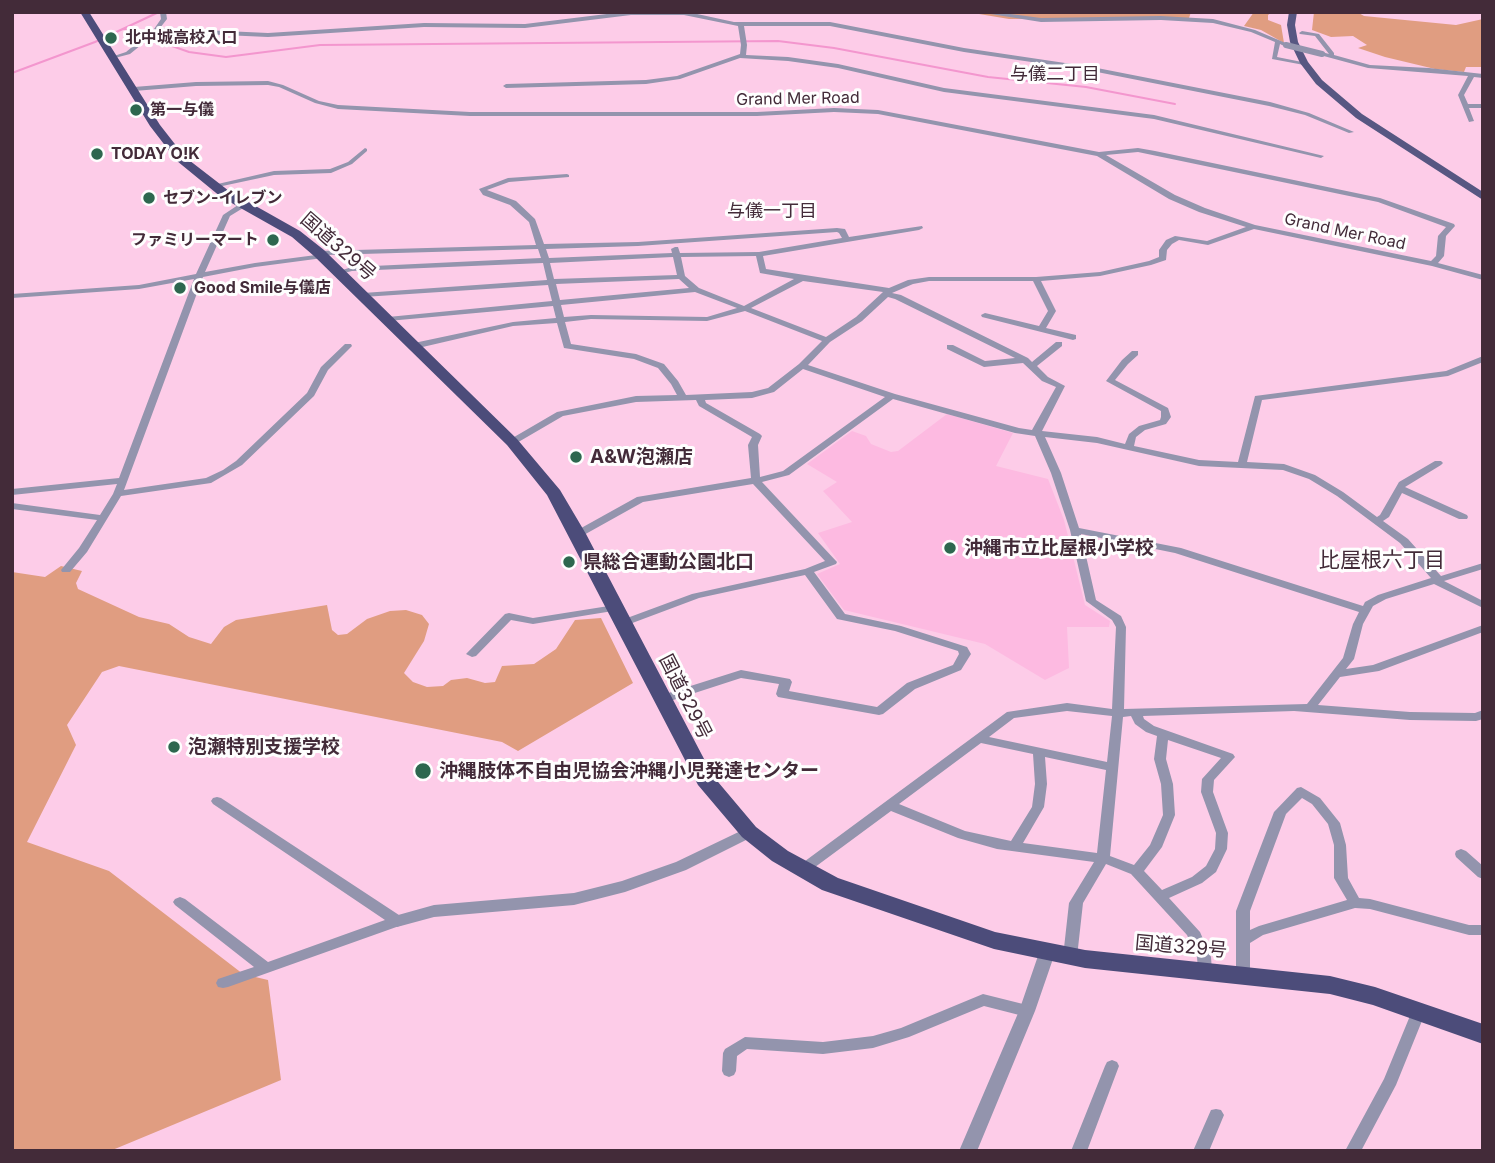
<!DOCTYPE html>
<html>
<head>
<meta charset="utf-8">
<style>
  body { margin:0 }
  #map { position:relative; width:1495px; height:1163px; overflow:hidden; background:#fdcce8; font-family:Inter,sans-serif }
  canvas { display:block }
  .frame { position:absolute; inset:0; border:14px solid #432b39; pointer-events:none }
</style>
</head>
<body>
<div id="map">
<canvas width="1495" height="1163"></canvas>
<div class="frame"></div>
</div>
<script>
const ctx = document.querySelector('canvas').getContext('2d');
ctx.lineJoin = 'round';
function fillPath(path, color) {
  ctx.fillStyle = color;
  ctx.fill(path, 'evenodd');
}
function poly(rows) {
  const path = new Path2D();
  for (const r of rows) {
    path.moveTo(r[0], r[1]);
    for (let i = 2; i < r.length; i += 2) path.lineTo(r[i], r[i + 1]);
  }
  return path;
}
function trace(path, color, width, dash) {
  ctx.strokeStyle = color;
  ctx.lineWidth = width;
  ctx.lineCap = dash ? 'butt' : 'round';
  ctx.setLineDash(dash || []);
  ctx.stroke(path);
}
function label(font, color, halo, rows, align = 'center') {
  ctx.font = font + ' Inter,"Noto Sans JP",sans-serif';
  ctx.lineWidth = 6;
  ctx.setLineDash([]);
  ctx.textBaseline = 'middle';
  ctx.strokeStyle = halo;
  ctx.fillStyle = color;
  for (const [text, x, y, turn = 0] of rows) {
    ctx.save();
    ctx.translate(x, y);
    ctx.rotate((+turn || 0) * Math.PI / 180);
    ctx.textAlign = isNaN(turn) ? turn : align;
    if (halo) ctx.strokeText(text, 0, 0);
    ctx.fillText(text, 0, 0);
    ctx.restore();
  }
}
fillPath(poly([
  [947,414,1013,433,996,466,1048,479,1064,520,1085,605,1110,621,1109,627,1067,627,1069,668,1045,680,985,644,844,610,817,574,840,564,818,533,852,522,823,491,837,482,807,464,852,431,866,436,871,444,891,452,898,451]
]), '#fdbae1');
fillPath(poly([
  [967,12,1191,12,1189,18,1009,19],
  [1254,12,1272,12,1268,15,1268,20,1281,25,1284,43,1261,30,1244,26],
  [1314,12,1357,12,1364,16,1456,25,1483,19,1483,67,1466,67,1464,72,1435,69,1385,57,1358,48,1367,45,1353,36,1331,37,1312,30],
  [61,566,82,571,76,583,78,589,139,617,169,624,189,637,211,644,224,627,236,620,327,605,332,630,338,635,347,634,367,619,390,611,406,610,422,615,429,624,424,641,404,673,413,682,427,687,443,686,451,680,467,678,485,683,495,682,502,666,534,664,556,649,575,620,601,618,633,683,518,751,502,742,119,666,102,672,67,725,76,745,27,842,109,871,243,974,268,980,281,1080,110,1151,12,1151,12,572,45,577]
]), '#e09d81');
trace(poly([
  [124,29,189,52,226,57,320,45,778,41,834,48,988,77,1086,87,1175,104],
  [12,73,95,42,159,12]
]), '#f396ce', 2);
fillPath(poly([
  [160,12,166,12,167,19,160,28,268,33,424,23,525,24,623,12,688,12,734,22,830,22,964,48,1092,67,1270,102,1309,113,1354,132,1349,133,1305,115,1269,106,1092,71,964,52,830,26,744,26,747,45,746,55,788,57,838,64,944,88,1154,115,1324,156,1321,158,1154,119,944,92,838,68,788,61,740,58,680,79,646,84,506,88,503,86,506,84,646,80,677,76,740,54,741,45,738,26,684,15,631,15,525,28,424,27,268,37,157,32,130,54,111,59,111,57,126,52,154,29,161,19,160,12],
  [978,12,995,12,1041,18,1161,16,1213,19,1255,30,1288,44,1289,45,1286,47,1280,44,1277,57,1307,63,1304,65,1272,59,1275,42,1251,32,1213,23,1161,20,1041,22,978,12],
  [1302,31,1319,34,1334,53,1334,55,1370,65,1429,68,1483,74,1483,78,1474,77,1464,95,1468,104,1483,104,1483,108,1469,108,1474,121,1469,122,1458,95,1468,76,1368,68,1320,55,1320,53,1322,52,1329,54,1315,36,1300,34,1299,33,1302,31],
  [268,81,283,85,319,101,338,105,470,112,757,112,834,108,878,110,1099,152,1138,148,1155,151,1380,198,1454,224,1455,226,1446,236,1444,256,1438,263,1483,275,1483,280,1432,266,1254,229,1208,245,1179,240,1172,244,1167,250,1166,260,1151,265,1100,276,1041,281,1056,311,1046,328,1076,335,1076,339,1073,340,982,317,981,315,985,313,1039,326,1048,311,1033,281,929,281,913,284,892,293,901,295,1028,358,1032,362,1056,342,1062,342,1062,346,1037,366,1048,377,1065,386,1042,431,1097,437,1125,444,1129,434,1139,426,1160,420,1161,417,1161,411,1106,381,1122,360,1132,351,1138,351,1138,355,1128,364,1115,380,1168,408,1171,417,1166,424,1145,430,1136,437,1134,446,1199,460,1238,462,1255,396,1446,371,1483,356,1483,362,1448,376,1262,400,1247,462,1284,464,1315,475,1343,492,1377,517,1380,515,1399,482,1435,461,1441,461,1443,463,1441,465,1405,487,1467,515,1468,517,1467,519,1459,519,1402,493,1389,517,1383,521,1408,539,1441,576,1483,563,1483,569,1444,581,1483,601,1483,608,1434,584,1386,599,1373,606,1363,624,1354,659,1346,669,1373,665,1483,625,1483,632,1379,671,1340,677,1318,705,1410,712,1475,713,1483,710,1483,719,1476,721,1410,720,1294,711,1143,716,1144,719,1154,726,1233,754,1235,757,1214,780,1213,792,1228,833,1227,849,1216,872,1202,883,1169,898,1200,932,1211,957,1212,971,1210,975,1205,976,1200,975,1198,971,1197,957,1187,935,1131,874,1106,864,1083,903,1077,957,1075,961,1070,962,1065,961,1063,957,1069,903,1094,862,997,849,958,838,891,811,807,873,802,875,797,873,795,870,797,867,1007,712,1067,703,1112,709,1116,627,1112,620,1086,601,1070,530,1051,473,1035,436,1015,433,893,399,789,475,762,482,837,562,836,564,814,572,845,614,901,626,967,647,971,654,961,670,915,689,883,714,879,715,778,697,776,694,779,684,741,678,667,702,659,702,657,699,659,696,741,670,790,679,792,682,789,691,877,707,907,683,953,665,959,654,958,651,895,631,837,619,805,575,699,598,627,625,619,625,618,623,619,621,692,594,805,569,825,561,753,484,643,502,582,536,574,536,573,534,574,532,637,497,751,478,748,445,752,437,699,406,696,400,636,402,563,416,515,444,509,444,507,442,509,440,557,412,636,396,677,395,671,384,658,368,634,359,564,348,557,323,513,326,414,349,410,346,414,343,513,322,556,318,553,306,388,321,384,319,388,317,552,301,548,285,363,297,359,295,363,293,547,280,543,263,352,271,340,274,336,272,352,267,541,258,538,249,326,255,326,258,323,258,255,267,203,277,124,490,206,478,223,470,236,461,307,393,321,367,345,344,351,344,352,346,328,370,314,396,242,465,211,483,121,496,87,552,70,572,62,572,61,570,79,548,97,520,12,509,12,503,100,515,113,494,117,484,12,495,12,489,119,478,194,279,139,289,12,298,12,294,139,285,196,274,223,215,241,203,248,205,230,216,205,272,255,263,316,255,316,251,319,251,536,245,529,222,510,205,483,195,479,189,508,178,567,174,569,175,569,177,509,182,487,190,516,201,535,219,544,244,638,242,837,228,845,229,849,237,922,226,923,228,919,230,763,256,766,269,889,288,908,280,929,277,1036,277,1100,272,1149,261,1159,257,1159,250,1166,240,1175,236,1207,241,1246,227,1199,212,1169,199,1097,156,878,114,834,112,757,116,470,116,338,109,315,103,279,87,268,85,196,86,134,91,131,89,134,87,196,82,268,81],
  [1138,152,1378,202,1446,227,1438,236,1436,256,1431,261,1255,225,1205,208,1175,195,1106,155,1138,152],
  [837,232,839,233,842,238,759,252,680,253,678,247,675,247,671,249,672,253,549,258,546,249,638,246,837,232],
  [756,256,760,273,794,279,744,306,699,288,685,276,681,257,756,256],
  [673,257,677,275,554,279,550,263,673,257],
  [679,279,689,288,560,300,556,284,679,279],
  [803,281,883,292,856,317,826,337,751,308,803,281],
  [695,292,737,308,707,317,591,315,564,317,561,305,695,292],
  [888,297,895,299,1015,358,985,361,953,345,947,345,947,349,984,367,1023,363,1042,381,1056,387,1032,430,1019,428,895,394,808,365,830,342,862,321,888,297],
  [745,311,822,341,799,364,768,388,752,392,686,395,678,381,664,364,636,354,571,344,565,322,591,319,707,321,745,311],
  [803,369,885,397,783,471,760,477,758,445,762,436,760,434,706,403,705,400,752,398,774,392,803,369],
  [1045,437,1097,443,1199,466,1283,470,1309,479,1337,496,1400,543,1431,578,1378,595,1365,602,1363,606,1181,548,1079,528,1061,473,1045,437],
  [1081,534,1175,553,1359,612,1353,624,1343,658,1307,704,1124,709,1126,627,1121,616,1096,600,1081,534],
  [1067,711,1112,716,1107,762,989,737,1014,718,1067,711],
  [1131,716,1135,724,1146,732,1157,736,1154,759,1161,784,1163,815,1150,845,1134,865,1110,856,1123,717,1131,716],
  [1168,740,1221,758,1202,779,1201,792,1216,833,1215,849,1206,866,1192,877,1162,890,1144,871,1162,847,1175,815,1173,784,1166,759,1168,740],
  [981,743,1033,754,1035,784,1032,807,1011,841,965,831,899,804,981,743],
  [1045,757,1106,770,1097,853,1023,843,1044,807,1047,784,1045,757],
  [365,148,367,149,367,151,352,164,331,173,274,175,213,188,209,186,274,171,330,169,348,162,365,148],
  [615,605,619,606,620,608,619,610,533,624,511,620,476,656,472,657,466,654,505,614,509,613,533,618,615,605],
  [1301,787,1320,798,1340,823,1346,845,1348,878,1359,898,1370,899,1469,925,1483,925,1483,935,1469,935,1370,909,1355,908,1263,935,1250,943,1250,974,1248,978,1243,979,1238,978,1236,974,1236,911,1274,812,1297,788,1301,787],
  [1302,798,1312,804,1328,824,1334,845,1334,878,1347,900,1259,926,1250,930,1250,911,1286,814,1302,798],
  [217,797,221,798,402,917,404,921,402,925,228,987,223,988,218,987,216,983,218,979,254,967,175,905,173,902,175,899,180,897,185,899,268,962,385,920,213,804,211,801,213,798,217,797],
  [1461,849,1466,851,1483,866,1483,879,1478,877,1456,857,1455,854,1456,851,1461,849],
  [983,994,1027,1005,1032,1007,1034,1011,1032,1015,1027,1017,984,1006,909,1037,873,1048,823,1054,747,1049,737,1056,736,1071,734,1075,729,1077,724,1075,722,1071,723,1053,725,1049,745,1037,823,1042,873,1036,901,1028,983,994],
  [1419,1005,1424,1007,1426,1011,1396,1085,1361,1151,1345,1151,1384,1079,1412,1011,1414,1007,1419,1005],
  [1112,1060,1117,1062,1119,1066,1087,1151,1071,1151,1105,1066,1107,1062,1112,1060],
  [1216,1109,1221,1110,1224,1115,1209,1151,1193,1151,1211,1110,1216,1109]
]), '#9394ad');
fillPath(poly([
  [749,827,754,828,756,832,754,836,686,870,625,892,574,905,434,917,397,927,391,925,389,921,391,917,434,905,574,893,622,881,676,862,749,827],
  [1047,947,1053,949,1055,953,1035,1011,977,1151,959,1151,1019,1011,1039,953,1041,949,1047,947]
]), '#9394ad');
fillPath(poly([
  [1289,12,1297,12,1295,25,1298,42,1308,62,1322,80,1362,114,1483,192,1483,200,1356,118,1316,84,1300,63,1290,42,1287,25,1289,12]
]), '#575782');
fillPath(poly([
  [80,12,89,12,160,125,185,157,229,191,300,231,324,250,517,439,560,490,586,534,713,776,756,827,788,851,838,878,995,932,1085,950,1330,976,1375,987,1483,1024,1483,1044,1373,1005,1330,994,1085,968,994,949,822,890,772,861,742,837,698,785,547,495,507,445,314,256,292,237,221,197,177,161,150,126,80,12]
]), '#4c4c7a');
trace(poly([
  [1286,45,1322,54]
]), '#9394ad', 6);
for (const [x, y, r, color] of [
  [111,38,7,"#2e674f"],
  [136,110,7,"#2e674f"],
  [97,154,7,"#2e674f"],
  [149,198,7,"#2e674f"],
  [273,240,7,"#2e674f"],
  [180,288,7,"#2e674f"],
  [576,457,7,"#2e674f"],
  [950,548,7,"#2e674f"],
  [569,562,7,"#2e674f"],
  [174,747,7,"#2e674f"],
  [423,771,9,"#2e674f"]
]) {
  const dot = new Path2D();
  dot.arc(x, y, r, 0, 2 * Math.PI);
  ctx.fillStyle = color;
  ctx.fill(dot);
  trace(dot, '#fefefe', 2.5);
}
label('bold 16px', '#432b39', '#fefefe', [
  ["北中城高校入口",125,38],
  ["第一与儀",150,110],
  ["TODAY O!K",111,154],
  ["セブン-イレブン",163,198],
  ["ファミリーマート",259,240,"right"],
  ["Good Smile与儀店",194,288]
], 'left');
label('16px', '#432b39', '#fefefe', [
  ["Grand Mer Road",798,99,-1],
  ["Grand Mer Road",1345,232,12]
]);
label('18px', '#432b39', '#fefefe', [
  ["与儀二丁目",1055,75],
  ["与儀一丁目",772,212]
]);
label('19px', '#432b39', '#fefefe', [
  ["国道329号",338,247,41],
  ["国道329号",685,697,63],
  ["国道329号",1181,947,5]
]);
label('bold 19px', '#432b39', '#fefefe', [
  ["A&W泡瀬店",590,457],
  ["沖縄市立比屋根小学校",964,548],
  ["県総合運動公園北口",583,562],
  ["泡瀬特別支援学校",188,747],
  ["沖縄肢体不自由児協会沖縄小児発達センター",439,771]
], 'left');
label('21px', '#432b39', '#fefefe', [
  ["比屋根六丁目",1382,561]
]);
</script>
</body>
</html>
